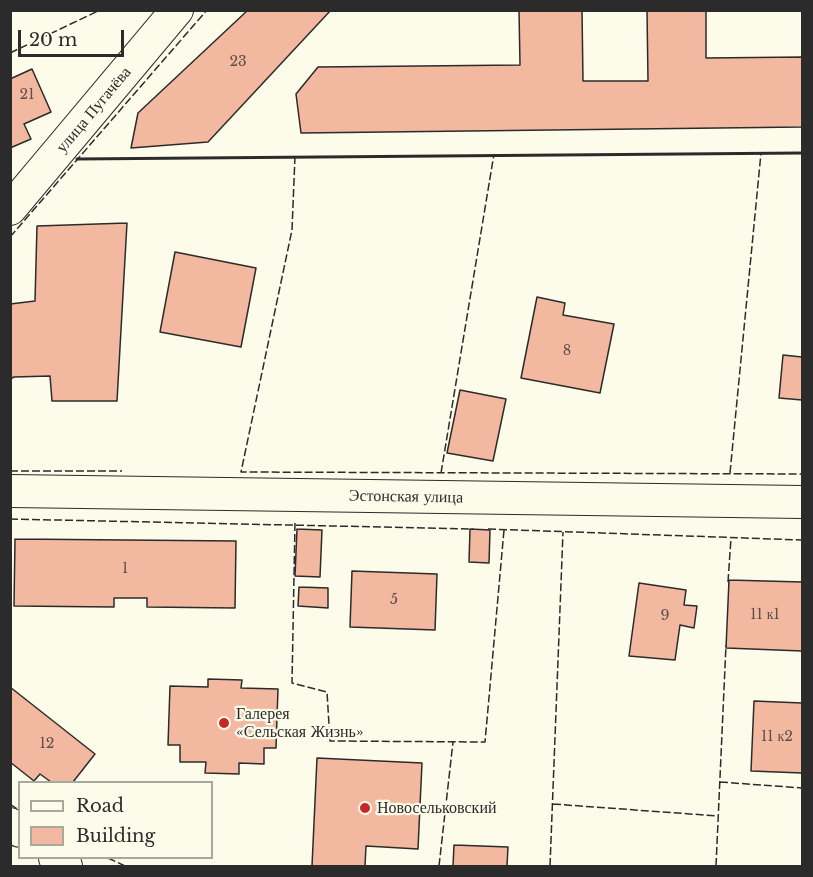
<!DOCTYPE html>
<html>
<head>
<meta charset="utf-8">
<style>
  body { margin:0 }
  #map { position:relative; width:813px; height:877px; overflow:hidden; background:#fdfbea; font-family:"Libre Baskerville",serif }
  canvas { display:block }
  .frame { position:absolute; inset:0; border:12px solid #2b2b2b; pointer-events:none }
  .legend { position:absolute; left:18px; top:781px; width:195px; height:78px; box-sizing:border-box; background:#fdfbea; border:2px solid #a9a89e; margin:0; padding:8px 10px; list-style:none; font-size:18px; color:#2b2b2b }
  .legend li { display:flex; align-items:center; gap:12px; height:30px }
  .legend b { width:30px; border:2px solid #a9a89e }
  .scale { position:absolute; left:18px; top:30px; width:106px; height:27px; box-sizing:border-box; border:3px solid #2b2b2b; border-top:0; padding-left:8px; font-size:18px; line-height:21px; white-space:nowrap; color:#2b2b2b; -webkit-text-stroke:4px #fdfbea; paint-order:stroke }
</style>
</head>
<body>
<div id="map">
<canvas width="813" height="877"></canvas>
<div class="frame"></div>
<ul class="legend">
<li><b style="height:8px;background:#fdfbea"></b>Road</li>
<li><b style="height:16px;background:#f2b8a0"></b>Building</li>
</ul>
<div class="scale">20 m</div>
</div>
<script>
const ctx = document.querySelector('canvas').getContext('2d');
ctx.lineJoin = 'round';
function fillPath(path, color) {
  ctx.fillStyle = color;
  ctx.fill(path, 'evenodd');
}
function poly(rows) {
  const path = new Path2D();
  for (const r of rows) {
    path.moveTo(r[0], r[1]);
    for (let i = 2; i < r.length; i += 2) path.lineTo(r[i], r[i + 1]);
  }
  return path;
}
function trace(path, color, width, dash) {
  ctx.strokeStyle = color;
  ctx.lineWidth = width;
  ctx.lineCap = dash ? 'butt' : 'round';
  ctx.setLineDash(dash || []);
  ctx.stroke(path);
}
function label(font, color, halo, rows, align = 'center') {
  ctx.font = font + ' "Libre Baskerville",serif';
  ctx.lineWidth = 4.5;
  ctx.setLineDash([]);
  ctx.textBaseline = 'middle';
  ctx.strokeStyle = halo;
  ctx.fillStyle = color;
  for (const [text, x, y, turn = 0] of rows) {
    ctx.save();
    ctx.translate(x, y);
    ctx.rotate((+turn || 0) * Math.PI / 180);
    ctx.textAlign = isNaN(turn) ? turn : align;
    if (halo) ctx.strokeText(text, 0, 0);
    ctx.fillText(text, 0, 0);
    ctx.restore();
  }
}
const building = poly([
  [248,10,331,10,208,142,131,148,138,113,248,10],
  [519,10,582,10,583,81,648,81,647,10,706,10,706,58,802,57,802,127,301,133,296,94,318,67,520,65,519,10],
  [32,69,51,112,24,124,31,139,10,148,10,79,32,69],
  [127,223,117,401,52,401,50,376,14,377,10,379,10,304,35,301,37,226,127,223],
  [175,252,256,268,241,347,160,332,175,252],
  [537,297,565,303,563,315,614,324,600,393,521,378,537,297],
  [783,355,802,357,802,400,779,398,783,355],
  [460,390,506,399,493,461,447,453,460,390],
  [297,529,322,530,320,577,295,576,297,529],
  [470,529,490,530,489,563,469,562,470,529],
  [15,539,236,541,235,608,147,607,147,598,114,598,114,607,14,606,15,539],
  [352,571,437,574,435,630,350,627,352,571],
  [729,580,802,582,802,651,726,648,729,580],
  [639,583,686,590,684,605,697,606,694,628,680,625,675,660,629,656,639,583],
  [299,587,328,588,328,608,298,606,299,587],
  [208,679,242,680,241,688,278,689,276,748,264,748,264,764,239,763,239,774,205,773,206,762,180,762,180,745,168,745,170,686,208,687,208,679],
  [10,687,95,754,73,782,51,782,40,774,34,781,10,762,10,687],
  [754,701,802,703,802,773,751,771,754,701],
  [317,758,422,763,418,849,366,846,365,866,312,866,317,758],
  [454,845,508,847,507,866,453,866,454,845]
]);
fillPath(building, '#f2b8a0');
trace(building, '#2b2b2b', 1.5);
const street = poly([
  [10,209,177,10],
  [10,491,802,502],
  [10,824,20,831],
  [55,858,66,866]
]);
trace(street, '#2b2b2b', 34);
trace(street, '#fdfbea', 32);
trace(poly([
  [10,53,100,10],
  [295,156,292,230,241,472,802,474],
  [10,237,207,10],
  [10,471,122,471],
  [441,473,494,154],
  [730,473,761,153],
  [10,519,473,529],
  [295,523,292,683,327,692,330,741,485,742,504,530],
  [488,529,802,540],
  [728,582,731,538],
  [720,782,802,788],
  [10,804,20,811],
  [553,804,718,816],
  [108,858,125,866],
  [439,866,453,742],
  [550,866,563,532],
  [716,866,726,645]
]), '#2b2b2b', 1.5, [8, 3]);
trace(poly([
  [77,159,802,153]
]), '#2b2b2b', 3);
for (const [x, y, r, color] of [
  [224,723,6,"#c62828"],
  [365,808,6,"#c62828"]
]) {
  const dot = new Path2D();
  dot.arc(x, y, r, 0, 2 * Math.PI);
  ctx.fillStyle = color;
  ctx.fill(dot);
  trace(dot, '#fdfbea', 2);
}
label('14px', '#5d4e48', null, [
  ["23",238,62],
  ["21",27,95],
  ["8",567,351],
  ["1",125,569],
  ["5",394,600],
  ["11 к1",765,615],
  ["9",665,616],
  ["11 к2",777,737],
  ["12",47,744]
]);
label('16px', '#2b2b2b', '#fdfbea', [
  ["улица Пугачёва",94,110,-50],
  ["Эстонская улица",406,497,1]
]);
label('16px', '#2b2b2b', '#fdfbea', [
  ["Галерея",236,714],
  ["«Сельская Жизнь»",236,732],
  ["Новосельковский",377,808]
], 'left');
</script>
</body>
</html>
